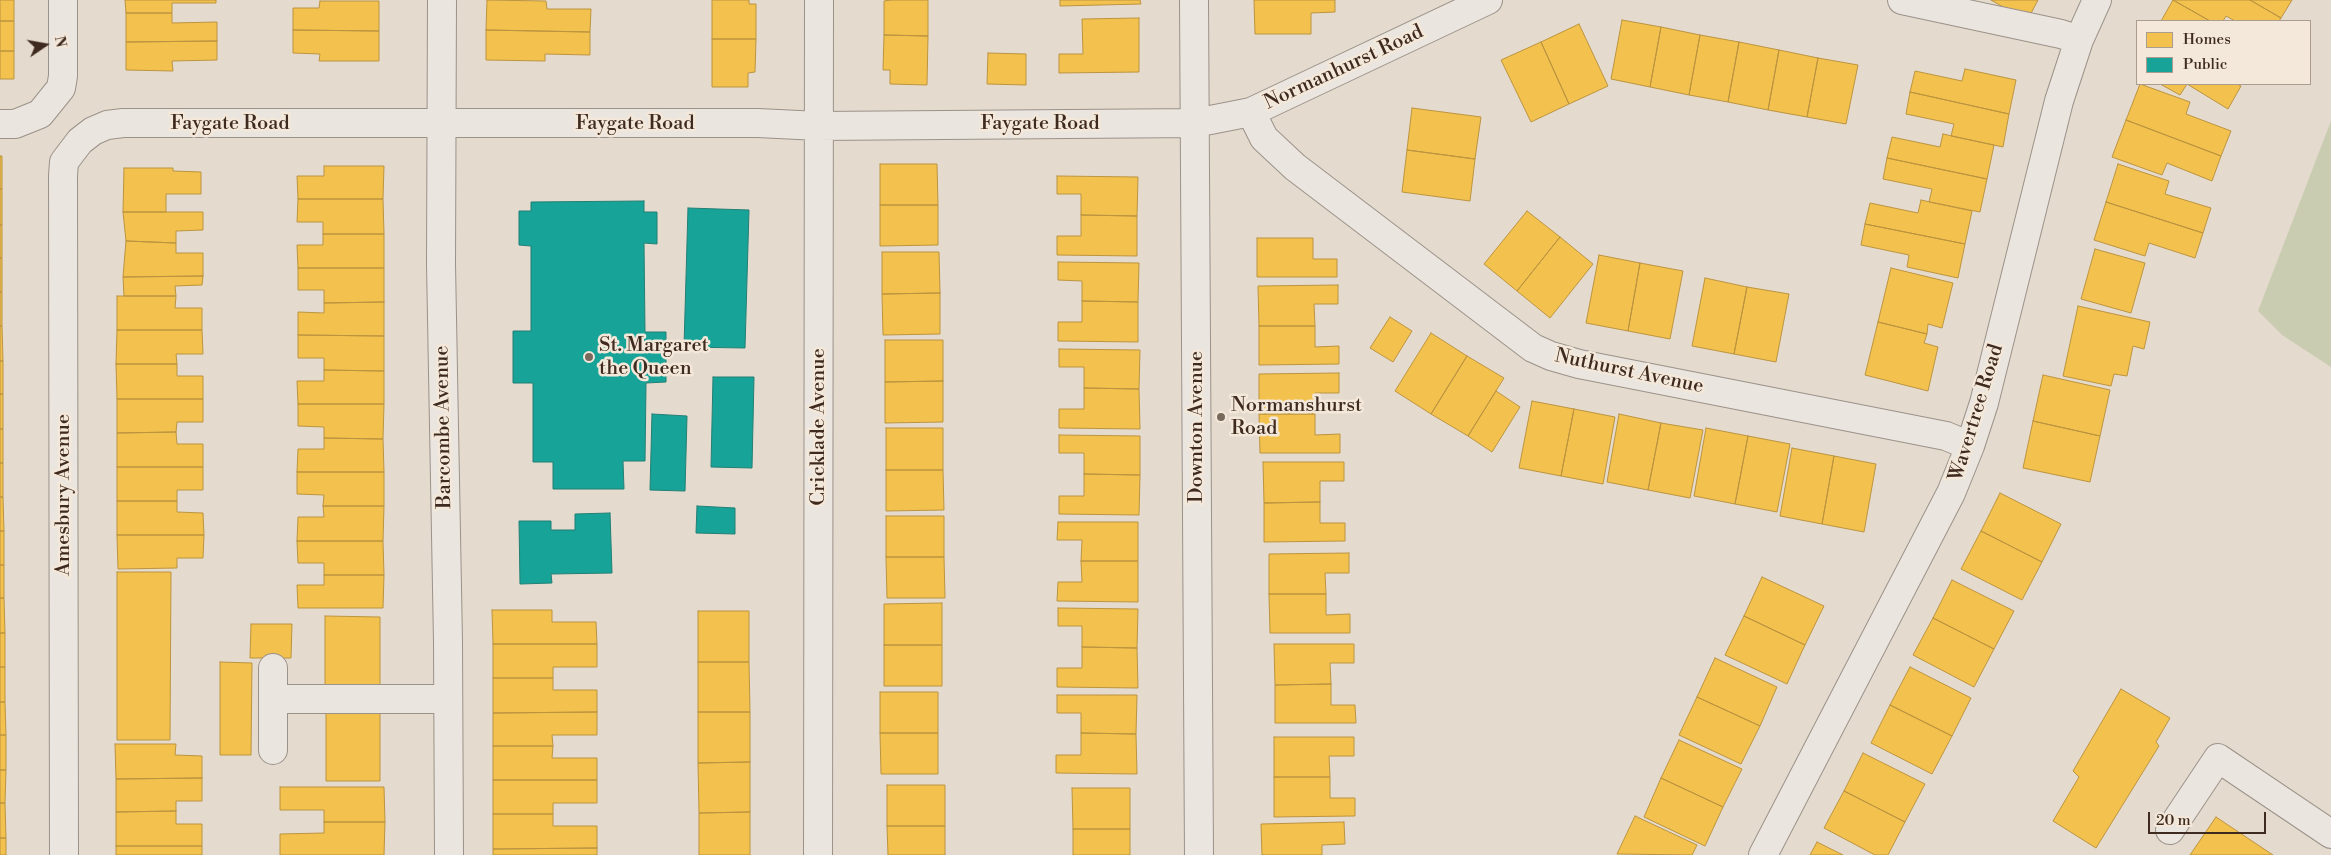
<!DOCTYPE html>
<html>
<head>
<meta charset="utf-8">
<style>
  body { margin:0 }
  #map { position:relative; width:2331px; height:855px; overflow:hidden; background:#e4dacd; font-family:"Libre Bodoni",serif }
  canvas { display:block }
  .legend { position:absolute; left:2136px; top:20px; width:175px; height:65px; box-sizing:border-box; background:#f3e8d9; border:1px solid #ab9c8f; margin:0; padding:6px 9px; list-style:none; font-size:15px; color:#3f2a1f }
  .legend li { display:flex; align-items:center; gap:10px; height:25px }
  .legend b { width:25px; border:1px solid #ab9c8f }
  .north { position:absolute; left:20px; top:20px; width:50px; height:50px; -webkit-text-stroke:4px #f3e8d9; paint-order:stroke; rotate:78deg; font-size:14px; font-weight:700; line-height:20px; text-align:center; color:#3f2a1f }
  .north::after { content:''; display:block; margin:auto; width:18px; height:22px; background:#3f2a1f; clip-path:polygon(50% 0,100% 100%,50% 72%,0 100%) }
  .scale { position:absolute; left:2148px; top:812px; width:118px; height:22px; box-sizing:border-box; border:2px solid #3f2a1f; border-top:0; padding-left:6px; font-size:15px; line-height:18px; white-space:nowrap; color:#3f2a1f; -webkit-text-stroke:4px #f3e8d9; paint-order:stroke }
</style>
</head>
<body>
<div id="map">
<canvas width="2331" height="855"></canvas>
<ul class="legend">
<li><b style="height:14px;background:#f2c14e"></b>Homes</li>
<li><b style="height:14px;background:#17a398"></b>Public</li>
</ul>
<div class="north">N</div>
<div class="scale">20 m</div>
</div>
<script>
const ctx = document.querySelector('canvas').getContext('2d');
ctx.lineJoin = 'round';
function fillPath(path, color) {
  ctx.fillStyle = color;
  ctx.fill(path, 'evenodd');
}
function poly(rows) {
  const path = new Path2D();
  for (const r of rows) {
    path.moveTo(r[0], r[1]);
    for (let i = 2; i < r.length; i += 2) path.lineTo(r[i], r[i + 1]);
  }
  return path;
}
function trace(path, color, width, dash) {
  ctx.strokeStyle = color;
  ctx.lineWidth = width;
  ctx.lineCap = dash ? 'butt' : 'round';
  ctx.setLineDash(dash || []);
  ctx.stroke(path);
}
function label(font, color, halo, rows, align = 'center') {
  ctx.font = font + ' "Libre Bodoni",serif';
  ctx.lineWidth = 5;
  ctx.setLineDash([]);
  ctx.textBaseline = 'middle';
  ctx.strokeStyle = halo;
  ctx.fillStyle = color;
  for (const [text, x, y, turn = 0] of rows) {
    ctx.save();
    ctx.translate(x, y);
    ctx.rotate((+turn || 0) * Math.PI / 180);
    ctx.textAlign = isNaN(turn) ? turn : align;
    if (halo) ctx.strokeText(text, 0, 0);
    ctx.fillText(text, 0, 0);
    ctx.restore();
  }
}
fillPath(poly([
  [2331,121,2331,367,2282,335,2258,311]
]), '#c9ccb0');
const homes = poly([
  [0,0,14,0,14,21,0,21,0,0],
  [125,0,216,0,216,3,172,3,172,13,126,13,125,0],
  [487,0,546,1,547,9,591,9,590,32,486,30,487,0],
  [712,0,749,0,749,4,756,4,756,39,712,39,712,0],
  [891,0,928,0,928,36,884,35,884,1,891,0],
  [1060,0,1140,0,1141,4,1060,6,1060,0],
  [1254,0,1335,0,1335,12,1311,13,1311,34,1255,34,1254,0],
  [1991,0,2038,0,2027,21,1991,0],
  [2173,0,2250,0,2281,18,2279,21,2235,21,2226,16,2223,21,2210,21,2173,0],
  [2173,0,2210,21,2161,21,2173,0],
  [2250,0,2292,0,2281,18,2250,0],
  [320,1,379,1,379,31,293,30,293,8,319,8,320,1],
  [126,13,172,13,172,23,217,22,217,41,126,42,126,13],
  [1139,18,1139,72,1059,73,1059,54,1083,54,1082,19,1139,18],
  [1622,20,1661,27,1650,87,1611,79,1622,20],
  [0,21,14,21,14,51,0,51,0,21],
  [1579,24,1608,86,1569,104,1541,42,1579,24],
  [1661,27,1700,35,1689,95,1650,87,1661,27],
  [293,30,379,31,379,61,319,61,320,54,293,53,293,30],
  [486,30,590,32,590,55,545,54,545,61,486,60,486,30],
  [884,35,928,36,927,85,890,84,890,70,883,70,884,35],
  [1700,35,1739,42,1728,102,1689,95,1700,35],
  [712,39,756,39,755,72,748,73,748,87,712,87,712,39],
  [217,41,217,60,172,61,173,71,126,70,126,42,217,41],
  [1541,42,1569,104,1531,122,1501,60,1541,42],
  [1739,42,1779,50,1768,110,1728,102,1739,42],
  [1779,50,1818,58,1807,117,1768,110,1779,50],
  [0,51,14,51,14,79,0,79,0,51],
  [988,53,1026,54,1026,85,987,84,988,53],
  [1818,58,1858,65,1846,124,1807,117,1818,58],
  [1965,69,2016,80,2009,114,1910,92,1915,71,1962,81,1965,69],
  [2140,84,2190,102,2186,114,2231,131,2221,156,2126,120,2140,84],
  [2160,84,2237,84,2241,86,2228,109,2187,84,2180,95,2160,84],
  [1910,92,2009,114,2003,147,1951,136,1954,124,1906,114,1910,92],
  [1412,108,1481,117,1475,159,1407,150,1412,108],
  [2126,120,2221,156,2212,181,2167,163,2162,175,2112,157,2126,120],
  [1943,134,1994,145,1987,179,1887,158,1892,137,1940,147,1943,134],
  [1407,150,1475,159,1470,201,1402,192,1407,150],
  [0,156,2,156,2,189,0,189,0,156],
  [1887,158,1987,179,1980,212,1929,202,1932,189,1883,179,1887,158],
  [880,164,937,164,938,205,880,205,880,164],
  [2118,164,2169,181,2165,194,2211,208,2203,233,2106,202,2118,164],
  [324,166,384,166,383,199,298,199,297,176,324,176,324,166],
  [124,168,173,168,173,171,201,172,201,194,166,194,166,212,123,212,124,168],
  [1057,176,1138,177,1137,216,1081,215,1081,194,1057,194,1057,176],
  [0,189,2,189,2,225,0,225,0,189],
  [298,199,383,199,384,234,323,234,323,222,297,222,298,199],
  [1921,200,1972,211,1965,244,1865,224,1870,203,1918,213,1921,200],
  [2106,202,2203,233,2195,258,2149,243,2145,256,2094,240,2106,202],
  [880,205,938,205,938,245,880,246,880,205],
  [1527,211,1560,237,1517,291,1484,264,1527,211],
  [123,212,203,212,203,230,176,231,176,243,126,241,123,212],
  [1081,215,1137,216,1137,256,1057,255,1057,236,1081,236,1081,215],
  [1865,224,1965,244,1958,278,1907,267,1909,255,1861,245,1865,224],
  [0,225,2,225,2,258,0,258,0,225],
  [323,234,384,234,384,268,298,268,297,245,323,245,323,234],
  [1560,237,1593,264,1550,318,1517,291,1560,237],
  [1257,238,1313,238,1313,259,1337,259,1337,277,1257,277,1257,238],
  [126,241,176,243,176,253,203,253,203,276,123,277,126,241],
  [2095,249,2145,263,2131,313,2081,299,2095,249],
  [882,252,939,252,940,293,882,294,882,252],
  [1599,255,1640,263,1628,331,1586,323,1599,255],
  [0,258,2,258,2,292,0,292,0,258],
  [1058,262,1139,263,1138,302,1082,301,1082,281,1058,280,1058,262],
  [1640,263,1683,271,1670,339,1628,331,1640,263],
  [298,268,384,268,384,302,324,303,324,290,298,290,298,268],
  [1891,268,1953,283,1942,328,1928,324,1927,334,1878,322,1891,268],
  [203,276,202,285,175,286,176,296,124,296,123,277,203,276],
  [1705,278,1747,287,1734,354,1692,346,1705,278],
  [1338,285,1338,304,1314,304,1315,326,1259,326,1258,286,1338,285],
  [1747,287,1789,294,1776,362,1734,354,1747,287],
  [0,292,2,292,2,326,0,326,0,292],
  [940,293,940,334,883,335,882,294,940,293],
  [117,296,176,296,175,308,202,308,202,330,117,330,117,296],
  [1082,301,1138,302,1138,342,1058,341,1058,322,1082,322,1082,301],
  [384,302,384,336,298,335,298,312,324,313,324,303,384,302],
  [2078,306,2150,322,2144,349,2133,346,2127,376,2114,374,2111,386,2063,376,2078,306],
  [1390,317,1412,331,1393,362,1370,348,1390,317],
  [1878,322,1927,334,1924,343,1938,347,1928,391,1865,375,1878,322],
  [0,326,2,326,3,361,0,361,0,326],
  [1259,326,1315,326,1315,347,1339,346,1339,364,1259,365,1259,326],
  [117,330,202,330,203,354,176,354,177,364,116,364,117,330],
  [1431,333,1467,356,1431,414,1395,391,1431,333],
  [298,335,384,336,384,371,324,370,324,358,298,358,298,335],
  [885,340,943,340,943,381,885,382,885,340],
  [1059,349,1140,350,1139,389,1084,388,1084,367,1059,367,1059,349],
  [1467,356,1504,378,1468,436,1431,414,1467,356],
  [0,361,3,361,3,394,0,394,0,361],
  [116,364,177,364,177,376,203,376,203,399,117,399,116,364],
  [324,370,384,371,384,404,298,404,297,381,324,381,324,370],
  [1339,373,1339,393,1315,393,1315,414,1259,414,1259,374,1339,373],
  [2043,375,2110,390,2100,436,2033,421,2043,375],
  [943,381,943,422,885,423,885,382,943,381],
  [1084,388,1139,389,1140,429,1059,428,1059,409,1084,409,1084,388],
  [1496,391,1520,407,1492,452,1468,436,1496,391],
  [0,394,3,394,3,429,0,429,0,394],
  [117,399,203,399,203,422,177,422,176,432,117,433,117,399],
  [1532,401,1574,409,1561,476,1519,468,1532,401],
  [298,404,384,404,383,439,324,438,324,427,298,426,298,404],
  [1574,409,1615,417,1603,484,1561,476,1574,409],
  [1259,414,1315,414,1315,435,1340,434,1340,453,1260,453,1259,414],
  [1619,414,1661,423,1648,490,1607,482,1619,414],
  [2033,421,2100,436,2090,482,2023,468,2033,421],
  [1661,423,1703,430,1690,498,1648,490,1661,423],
  [886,428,943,428,943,470,886,470,886,428],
  [1706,428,1748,436,1735,504,1694,496,1706,428],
  [0,429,3,429,3,463,0,463,0,429],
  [176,432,177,444,203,444,203,467,117,467,117,433,176,432],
  [1059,435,1140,436,1140,475,1084,474,1084,453,1059,453,1059,435],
  [1748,436,1790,444,1777,512,1735,504,1748,436],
  [324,438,383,439,384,472,297,472,298,449,324,449,324,438],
  [1792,448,1834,456,1822,524,1780,516,1792,448],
  [1834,456,1876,464,1864,532,1822,524,1834,456],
  [1263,462,1344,462,1344,481,1320,481,1320,502,1264,503,1263,462],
  [0,463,3,463,3,497,0,497,0,463],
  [117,467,203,467,203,490,177,490,177,501,117,501,117,467],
  [886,470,943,470,944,510,886,511,886,470],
  [297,472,384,472,384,506,323,506,324,495,297,494,297,472],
  [1084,474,1140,475,1139,515,1059,514,1059,496,1084,496,1084,474],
  [2000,493,2061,524,2042,562,1981,531,2000,493],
  [0,497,3,497,4,531,0,531,0,497],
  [117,501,177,501,177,512,203,513,204,535,117,535,117,501],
  [1320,502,1320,523,1345,523,1345,541,1264,542,1264,503,1320,502],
  [323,506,384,506,383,541,297,541,298,517,324,517,323,506],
  [886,516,944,516,944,557,886,557,886,516],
  [1058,522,1138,522,1138,561,1081,561,1082,540,1057,540,1058,522],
  [0,531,4,531,4,565,0,565,0,531],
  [1981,531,2042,562,2022,600,1961,569,1981,531],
  [117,535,204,535,203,558,177,558,177,568,118,569,117,535],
  [297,541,383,541,384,575,324,575,324,563,298,563,297,541],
  [1349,553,1349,573,1325,573,1326,594,1269,594,1269,554,1349,553],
  [886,557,944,557,945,598,887,598,886,557],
  [1081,561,1138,561,1138,602,1057,601,1058,582,1082,582,1081,561],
  [0,565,4,565,4,598,0,598,0,565],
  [117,572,171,572,170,740,117,740,117,572],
  [324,575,384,575,383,608,298,608,297,585,324,585,324,575],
  [1762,577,1824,606,1805,645,1744,616,1762,577],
  [1952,580,2014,611,1994,649,1933,618,1952,580],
  [1269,594,1326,594,1326,615,1350,614,1350,633,1270,633,1269,594],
  [0,598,4,598,5,633,0,633,0,598],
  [942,603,942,645,884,645,884,604,942,603],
  [1058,608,1138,609,1137,648,1082,647,1082,626,1058,626,1058,608],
  [492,610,552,610,552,622,596,622,597,644,493,644,492,610],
  [698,611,749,611,749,662,698,662,698,611],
  [325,616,380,617,380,689,325,689,325,616],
  [1744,616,1805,645,1787,684,1725,655,1744,616],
  [1933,618,1994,649,1974,687,1913,655,1933,618],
  [251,624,292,624,291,658,250,658,251,624],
  [0,633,5,633,5,667,0,667,0,633],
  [493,644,597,644,597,667,553,667,553,678,493,678,493,644],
  [1274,644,1354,644,1354,663,1330,663,1331,684,1275,685,1274,644],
  [884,645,942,645,942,686,884,686,884,645],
  [1082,647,1137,648,1138,688,1057,687,1057,668,1082,668,1082,647],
  [1715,658,1777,687,1760,726,1697,697,1715,658],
  [220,662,252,663,251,755,220,755,220,662],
  [698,662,749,662,750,712,698,712,698,662],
  [0,667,5,667,5,702,0,702,0,667],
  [1910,667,1971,698,1952,736,1890,705,1910,667],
  [493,678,553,678,553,690,597,690,597,712,493,713,493,678],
  [1331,684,1331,705,1355,705,1356,723,1275,723,1275,685,1331,684],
  [2121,689,2170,718,2156,742,2159,746,2096,848,2053,821,2079,777,2073,771,2121,689],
  [880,692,938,692,938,733,880,733,880,692],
  [1057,695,1137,695,1136,734,1081,733,1081,713,1057,713,1057,695],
  [1697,697,1760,726,1741,764,1679,735,1697,697],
  [0,702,5,702,6,735,0,735,0,702],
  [1890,705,1952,736,1932,774,1871,743,1890,705],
  [326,709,380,709,380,781,326,781,326,709],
  [597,712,597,735,552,735,553,746,493,746,493,713,597,712],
  [698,712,750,712,750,762,698,763,698,712],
  [880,733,938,733,938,774,881,774,880,733],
  [1081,733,1136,734,1137,774,1056,773,1056,755,1081,755,1081,733],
  [0,735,6,735,6,770,0,770,0,735],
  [1274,737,1354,737,1354,756,1329,756,1330,777,1274,777,1274,737],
  [1679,740,1742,769,1723,807,1661,778,1679,740],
  [115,744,176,744,175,755,202,756,202,778,116,779,115,744],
  [493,746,553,746,552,758,597,758,597,780,493,780,493,746],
  [1863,753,1925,784,1905,822,1844,791,1863,753],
  [750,762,750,812,699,813,698,763,750,762],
  [0,770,6,770,5,803,0,803,0,770],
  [1274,777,1330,777,1330,798,1355,798,1355,816,1274,817,1274,777],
  [202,778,202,801,176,801,176,811,116,812,116,779,202,778],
  [1661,778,1723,807,1705,846,1644,817,1661,778],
  [493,780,597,780,597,803,553,803,553,814,493,814,493,780],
  [887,785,945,785,945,826,887,826,887,785],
  [280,787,384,787,385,822,324,822,324,810,280,810,280,787],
  [1072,788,1130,788,1130,829,1073,829,1072,788],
  [1844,791,1905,822,1888,855,1875,855,1824,828,1844,791],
  [0,803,5,803,6,838,0,838,0,803],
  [176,811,176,824,202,824,202,846,116,846,116,812,176,811],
  [750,812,750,855,699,855,699,813,750,812],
  [493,814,553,814,553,826,597,826,597,848,493,849,493,814],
  [1635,816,1697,845,1692,855,1617,854,1635,816],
  [2216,817,2273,855,2190,855,2216,817],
  [324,822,385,822,384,855,280,855,280,834,324,833,324,822],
  [1344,822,1345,844,1322,845,1322,855,1262,855,1261,824,1344,822],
  [887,826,945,826,945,855,888,855,887,826],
  [1073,829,1130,829,1130,855,1073,855,1073,829],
  [0,838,6,838,6,855,0,855,0,838],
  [1817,842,1843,855,1810,855,1817,842],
  [116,846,202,846,202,855,116,855,116,846],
  [597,848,597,855,493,855,493,849,597,848]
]);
fillPath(homes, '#f2c14e');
trace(homes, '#bc9440', 1);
const public = poly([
  [644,201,644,212,657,212,657,244,644,243,645,332,666,332,666,382,646,383,645,461,623,461,624,489,553,489,553,462,533,462,533,383,513,383,513,331,531,331,531,246,519,245,519,211,531,211,531,202,644,201],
  [688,208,749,210,745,348,684,347,688,208],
  [713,377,754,377,752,468,711,467,713,377],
  [652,414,687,416,685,491,650,490,652,414],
  [697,506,735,508,735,534,696,533,697,506],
  [610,513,612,573,551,574,552,583,520,584,519,521,551,521,551,530,575,530,575,514,610,513]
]);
fillPath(public, '#17a398');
trace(public, '#237f74', 1);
const minor = poly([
  [442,0,441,264,448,642,449,855],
  [1194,0,1199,855],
  [1902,0,2061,34,2079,40],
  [1251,112,1264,138,1295,167,1533,348,1551,356,1579,364,1946,436,1970,446],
  [0,124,15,124,40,114,61,88,63,76,63,0],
  [273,668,273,750],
  [273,699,448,699],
  [2170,830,2218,758,2331,834],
  [64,855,63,176,64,162,80,141,93,131,107,125,123,123,758,123,819,126,1195,123,1251,112,1488,0],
  [818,855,819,0],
  [1763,855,1951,493,1970,446,1984,403,2059,101,2079,40,2097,0]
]);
trace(minor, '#9b928a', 30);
trace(minor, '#eae5de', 28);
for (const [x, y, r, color] of [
  [589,357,5,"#79685c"],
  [1221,417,5,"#79685c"]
]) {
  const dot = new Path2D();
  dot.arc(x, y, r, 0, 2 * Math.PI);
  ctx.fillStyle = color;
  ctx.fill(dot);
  trace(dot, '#f3e8d9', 2);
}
label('20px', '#3f2a1f', '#f3e8d9', [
  ["Normanhurst Road",1344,68,-25],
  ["Faygate Road",230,124],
  ["Faygate Road",635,124],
  ["Faygate Road",1040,124],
  ["Nuthurst Avenue",1629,372,12],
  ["Wavertree Road",1977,413,-73],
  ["Barcombe Avenue",444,427,-91],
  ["Cricklade Avenue",819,427,-90],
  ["Downton Avenue",1197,427,-90],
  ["Amesbury Avenue",64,495,-90]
]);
label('20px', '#3f2a1f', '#f3e8d9', [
  ["St. Margaret",599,346],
  ["the Queen",599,369],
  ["Normanshurst",1231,406],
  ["Road",1231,429]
], 'left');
</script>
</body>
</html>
